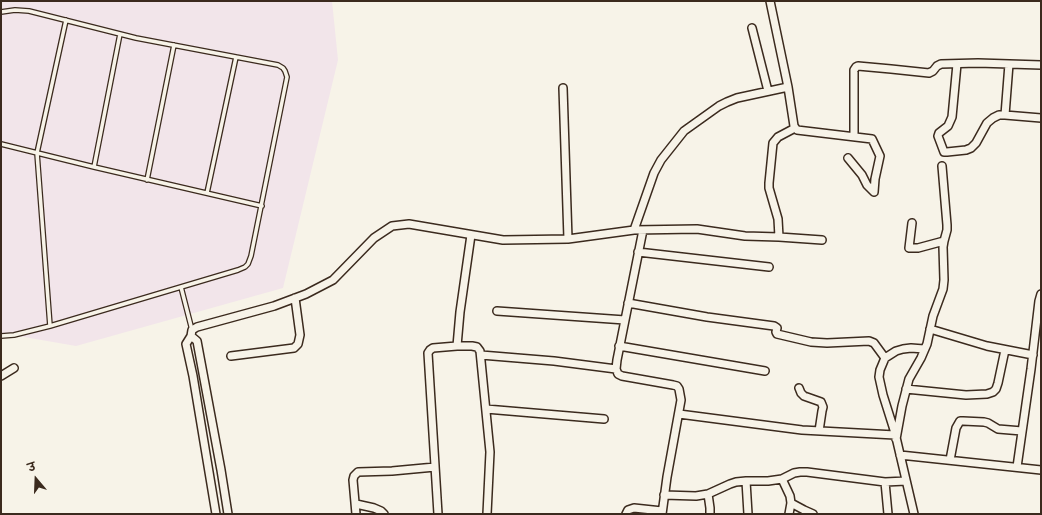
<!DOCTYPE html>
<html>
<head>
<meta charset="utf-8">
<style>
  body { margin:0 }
  #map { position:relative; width:1042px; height:515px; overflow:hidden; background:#f7f3e8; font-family:Itim,"Playpen Sans Deva",sans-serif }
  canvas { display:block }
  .frame { position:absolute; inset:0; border:2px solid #3b2a1e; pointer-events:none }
  .north { position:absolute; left:16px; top:459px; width:40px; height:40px; -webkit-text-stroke:3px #f7f3e8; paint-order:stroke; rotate:341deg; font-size:11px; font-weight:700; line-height:16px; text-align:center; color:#3b2a1e }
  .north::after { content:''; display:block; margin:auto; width:14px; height:18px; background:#3b2a1e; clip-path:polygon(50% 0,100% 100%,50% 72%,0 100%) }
</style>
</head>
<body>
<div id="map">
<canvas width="1042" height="515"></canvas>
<div class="frame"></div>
<div class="north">उ</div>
</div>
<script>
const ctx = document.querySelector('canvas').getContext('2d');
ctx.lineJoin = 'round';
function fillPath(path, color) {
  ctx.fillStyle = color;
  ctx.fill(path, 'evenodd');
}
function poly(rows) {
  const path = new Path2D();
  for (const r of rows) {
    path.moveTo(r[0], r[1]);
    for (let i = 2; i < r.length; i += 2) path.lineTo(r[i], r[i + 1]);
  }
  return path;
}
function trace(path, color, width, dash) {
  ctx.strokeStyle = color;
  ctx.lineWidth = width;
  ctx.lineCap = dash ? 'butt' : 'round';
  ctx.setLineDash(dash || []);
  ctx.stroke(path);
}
fillPath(poly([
  [1,1,332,1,338,60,283,288,76,346,1,333]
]), '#f2e5ea');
const service = poly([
  [1,12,15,10,29,11,136,38,278,65,283,68,285,71,287,77,251,256,248,264,245,267,238,270,50,326,14,335,1,336],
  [1,144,94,167,262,206],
  [94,167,120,34],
  [147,180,174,45],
  [207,193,236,57],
  [181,287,192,330],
  [50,326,37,153,66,20]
]);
const minor = poly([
  [770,1,788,87,794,126,797,130,872,139,880,156,875,179,874,192,867,185,862,175,848,158],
  [752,28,768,91],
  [957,64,952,117,948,126,939,133,938,136,944,152,947,152,966,150,971,148,976,143,987,123,993,118,999,115,1005,115,1041,118],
  [563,88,568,239],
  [1005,115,1009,64],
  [854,136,854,70,856,67,858,66,891,69,929,73,933,71,937,66,941,64,978,63,1041,65],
  [912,223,909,248,918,248,944,241],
  [634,230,654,173,661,160,684,131,719,106,727,102,737,98,788,87],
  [643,230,617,360,616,369,618,374,622,376,673,385,677,386,679,389,681,400,667,477,662,514],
  [779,237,778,219,769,188,769,183,773,143,778,137,795,128],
  [638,252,769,267],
  [628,303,707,317,774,326,777,328,776,332,777,334,811,342,827,343,869,341,874,343,885,358],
  [497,311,625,320],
  [930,329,987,346,1033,355],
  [191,336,197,341,221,470,228,514],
  [457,346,472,346,477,347,480,351,490,452,487,514],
  [619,346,765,371],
  [481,355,554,361,616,369],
  [231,356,294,348,298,344,300,335,295,298],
  [1,376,14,368],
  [799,388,801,393,804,396,821,402,823,407,822,411,819,431],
  [906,389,966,395,987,394,993,392,996,389,998,383,1005,350],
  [486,409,604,419],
  [679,414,802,430,895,435],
  [896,439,902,406,909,379,921,358,927,344,933,316,943,289,944,280,943,247,944,241,947,230,947,225,942,166],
  [900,455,1041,470],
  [950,460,956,428,960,421,963,421,984,422,988,423,998,429,1022,431],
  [1017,467,1031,369,1039,301,1041,294],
  [782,479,790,496,791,503,789,514],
  [746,481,748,514],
  [885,482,888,514],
  [708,494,710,508,710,514],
  [664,495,696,496,708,494,730,484,736,482,746,481,768,481,782,479,794,473,800,472,807,472,885,482,906,481],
  [791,503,804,510,813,514],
  [356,504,374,508,381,511,384,514],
  [216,514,193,376,186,344,191,336,192,330,197,327,274,306,306,294,333,280,374,238,392,226,409,224,503,240,568,239,634,230,697,229,745,236,779,237,822,240],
  [356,514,353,480,354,476,358,472,392,471,435,467],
  [438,514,428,353,430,350,433,348,457,346,460,312,471,235],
  [626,514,628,510,634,508,662,511],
  [914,514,895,433,883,395,879,377,880,370,885,358,896,351,903,349,911,348,924,349]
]);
trace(service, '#3b2a1e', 6);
trace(minor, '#3b2a1e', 10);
trace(service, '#f7f3e8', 3.5);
trace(minor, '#f7f3e8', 7);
</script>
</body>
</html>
